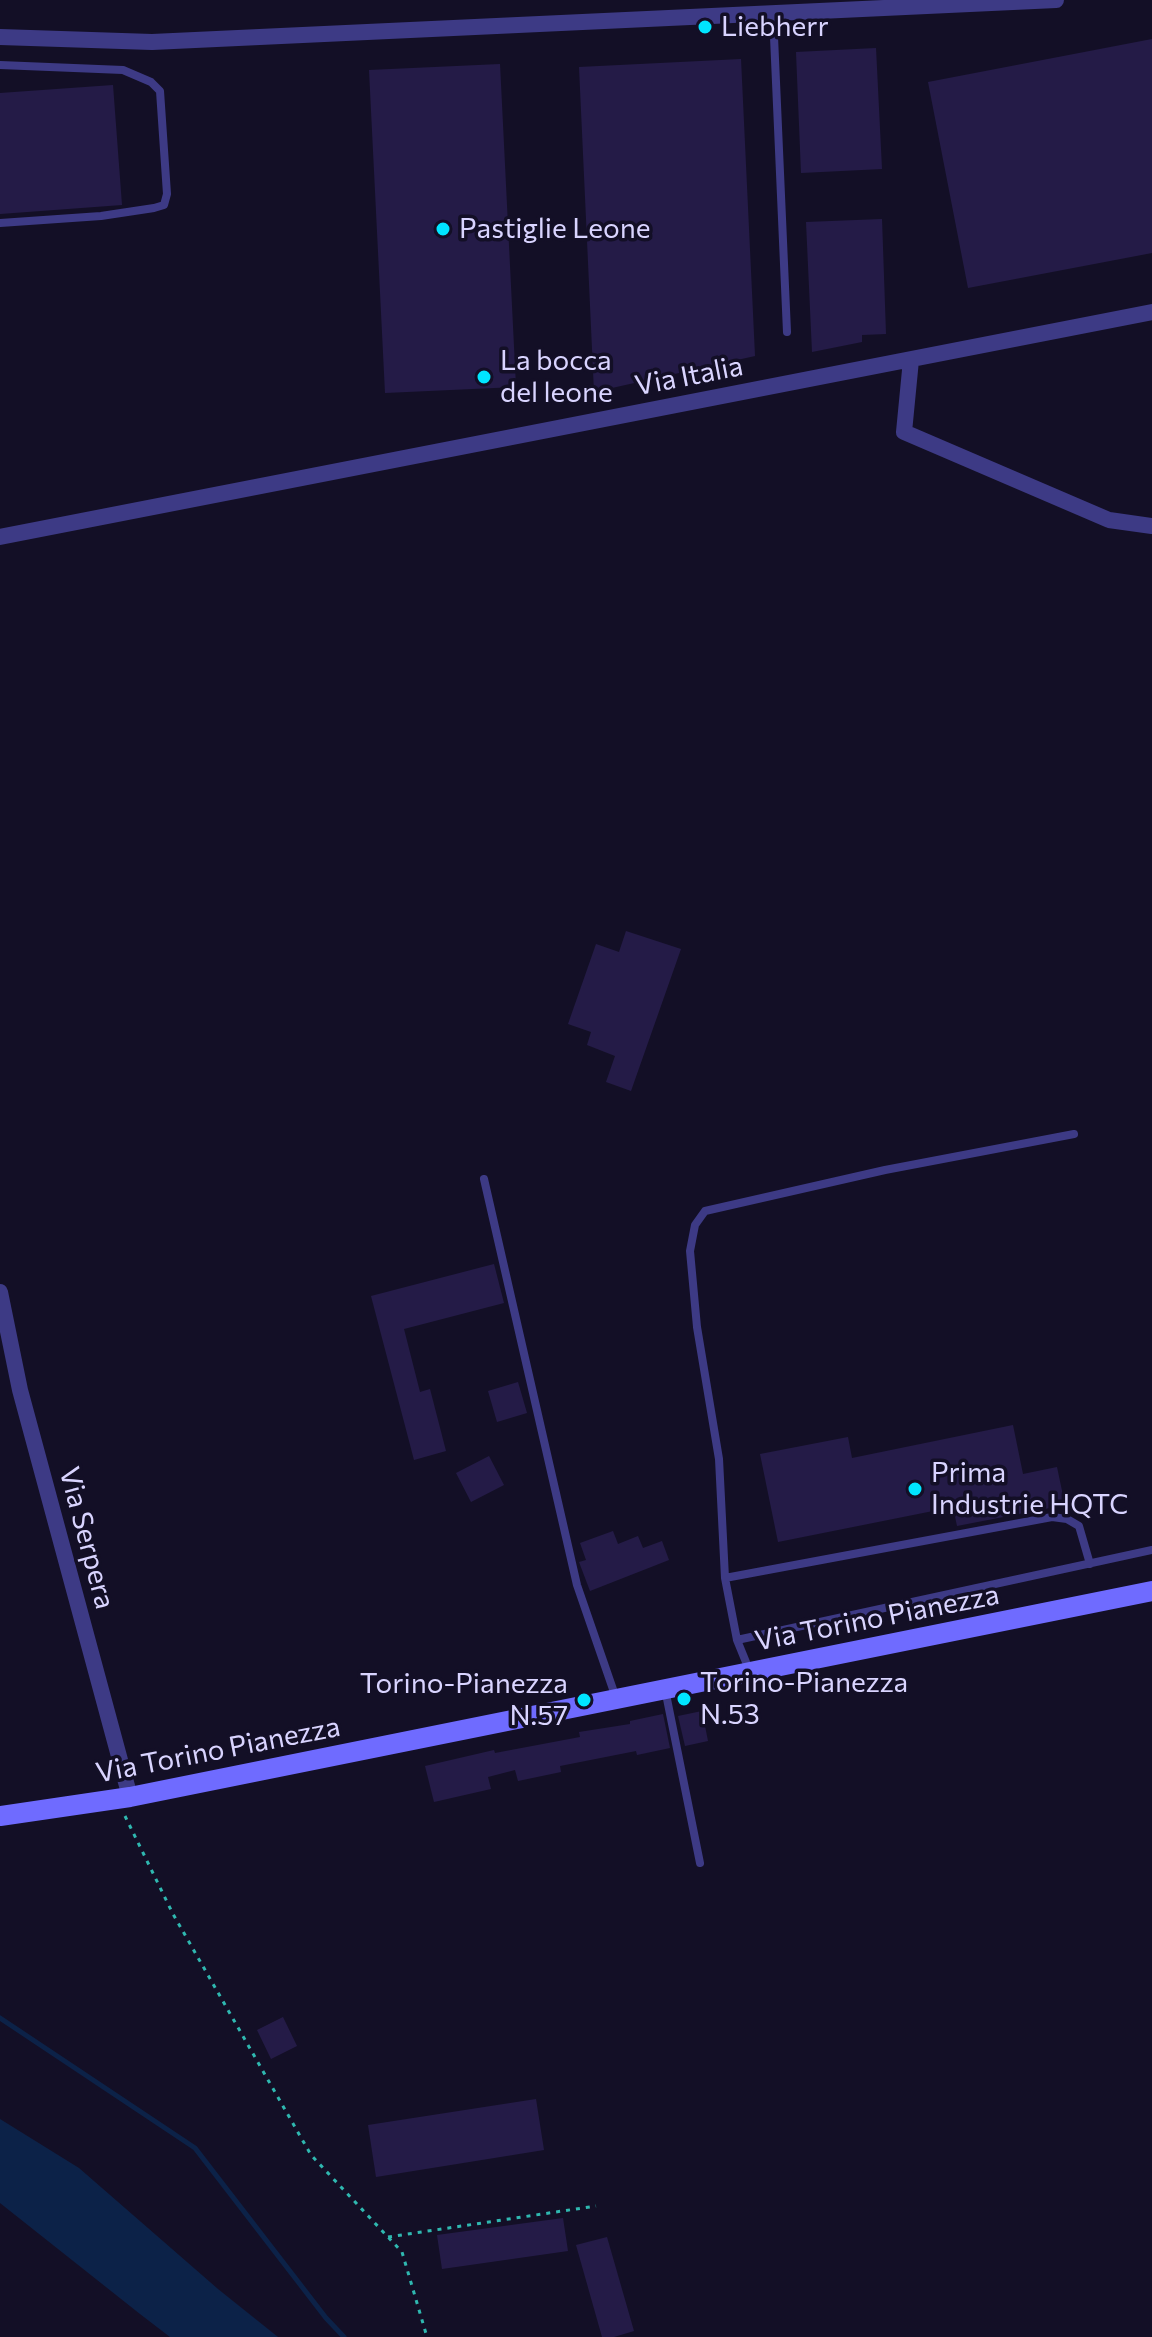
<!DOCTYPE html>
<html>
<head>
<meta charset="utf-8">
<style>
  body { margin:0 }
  canvas { display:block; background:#130f26 }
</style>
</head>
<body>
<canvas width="1152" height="2337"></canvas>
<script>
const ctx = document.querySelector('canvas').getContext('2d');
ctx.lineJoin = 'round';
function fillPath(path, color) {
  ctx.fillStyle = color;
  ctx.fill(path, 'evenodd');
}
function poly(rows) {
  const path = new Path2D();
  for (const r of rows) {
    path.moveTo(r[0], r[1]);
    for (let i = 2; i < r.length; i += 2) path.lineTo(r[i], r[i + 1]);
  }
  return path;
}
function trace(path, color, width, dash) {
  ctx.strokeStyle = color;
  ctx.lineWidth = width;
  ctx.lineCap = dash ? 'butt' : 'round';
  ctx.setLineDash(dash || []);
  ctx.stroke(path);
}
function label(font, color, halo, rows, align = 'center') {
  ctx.font = font + ' Commissioner,sans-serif';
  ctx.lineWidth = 7;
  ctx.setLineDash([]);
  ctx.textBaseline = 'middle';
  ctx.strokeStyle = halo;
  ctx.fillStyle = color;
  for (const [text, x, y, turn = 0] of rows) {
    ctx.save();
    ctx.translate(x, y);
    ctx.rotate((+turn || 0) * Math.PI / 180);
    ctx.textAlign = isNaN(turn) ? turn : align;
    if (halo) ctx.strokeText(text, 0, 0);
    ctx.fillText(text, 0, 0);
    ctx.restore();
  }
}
fillPath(poly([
  [0,2119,79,2168,218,2289,278,2337,170,2337,140,2314,0,2203]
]), '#0c2248');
trace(poly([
  [0,2018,195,2148,326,2318,344,2337]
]), '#0c2248', 5);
fillPath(poly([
  [1152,39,1152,253,968,288,928,82],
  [876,48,882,169,801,173,796,52],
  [741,59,755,356,594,392,579,67],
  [500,64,516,387,385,393,369,70],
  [113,85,122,205,0,214,0,93],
  [882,219,886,334,862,335,862,342,812,352,806,222],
  [626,931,681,949,631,1091,606,1082,615,1056,587,1045,591,1032,568,1024,596,944,619,952],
  [494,1264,504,1303,404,1329,420,1392,430,1389,446,1451,414,1460,371,1296],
  [518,1382,527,1413,497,1422,488,1391],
  [1013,1425,1023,1474,1057,1467,1065,1505,957,1526,953,1507,778,1542,760,1454,848,1437,852,1458],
  [489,1456,504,1485,471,1502,456,1473],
  [613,1531,618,1544,638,1536,643,1548,662,1541,669,1560,590,1591,579,1562,586,1560,580,1543],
  [702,1711,708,1741,685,1746,678,1716],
  [663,1714,670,1748,637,1755,636,1751,560,1766,561,1772,518,1781,515,1770,488,1777,491,1789,434,1802,425,1766,494,1750,495,1753,580,1737,579,1732,630,1724,630,1721],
  [283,2017,297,2046,271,2059,257,2030],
  [536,2099,544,2150,376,2177,368,2125],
  [563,2218,568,2251,442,2269,437,2235],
  [607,2237,634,2331,614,2337,602,2337,576,2245]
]), '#241b47');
trace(poly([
  [125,1816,173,1914,311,2155,402,2252,427,2337],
  [388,2237,596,2206]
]), '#2fb8b0', 3, [4, 6]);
trace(poly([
  [773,14,787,332],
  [0,65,123,70,151,82,160,91,167,194,164,205,154,208,101,216,0,223],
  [484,1179,577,1585,616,1698],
  [725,1578,1052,1517,1067,1519,1079,1526,1090,1564],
  [737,1640,725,1578,719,1459,697,1327,690,1251,695,1225,705,1211,885,1170,1074,1134],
  [750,1672,737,1640,1152,1550],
  [665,1689,700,1863]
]), '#3d3a85', 8);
trace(poly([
  [0,37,152,42,1056,0],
  [911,360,904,432,1109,520,1152,526],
  [0,537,1152,312],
  [0,1292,20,1390,130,1797]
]), '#3d3a85', 16);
trace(poly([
  [0,1816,130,1797,1152,1591]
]), '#6f6bff', 20);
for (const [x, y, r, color] of [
  [705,27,8,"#00e5ff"],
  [443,229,8,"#00e5ff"],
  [484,377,8,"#00e5ff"],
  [915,1489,8,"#00e5ff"],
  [684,1699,8,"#00e5ff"],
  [584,1700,8,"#00e5ff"]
]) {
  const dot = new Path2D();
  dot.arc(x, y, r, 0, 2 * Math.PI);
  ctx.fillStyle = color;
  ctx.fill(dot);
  trace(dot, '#130f26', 3);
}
label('28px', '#d9d4ff', '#130f26', [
  ["Liebherr",721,27],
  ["Pastiglie Leone",459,229],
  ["La bocca",500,361],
  ["del leone",500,393],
  ["Prima",931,1473],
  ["Industrie HQTC",931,1505],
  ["Torino-Pianezza",700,1683],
  ["N.53",700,1715],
  ["Torino-Pianezza",568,1684,"right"],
  ["N.57",568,1716,"right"]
], 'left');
label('28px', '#d9d4ff', '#130f26', [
  ["Via Italia",689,376,-11],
  ["Via Serpera",87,1538,75],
  ["Via Torino Pianezza",877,1618,-11],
  ["Via Torino Pianezza",218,1750,-11]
]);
</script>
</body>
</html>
